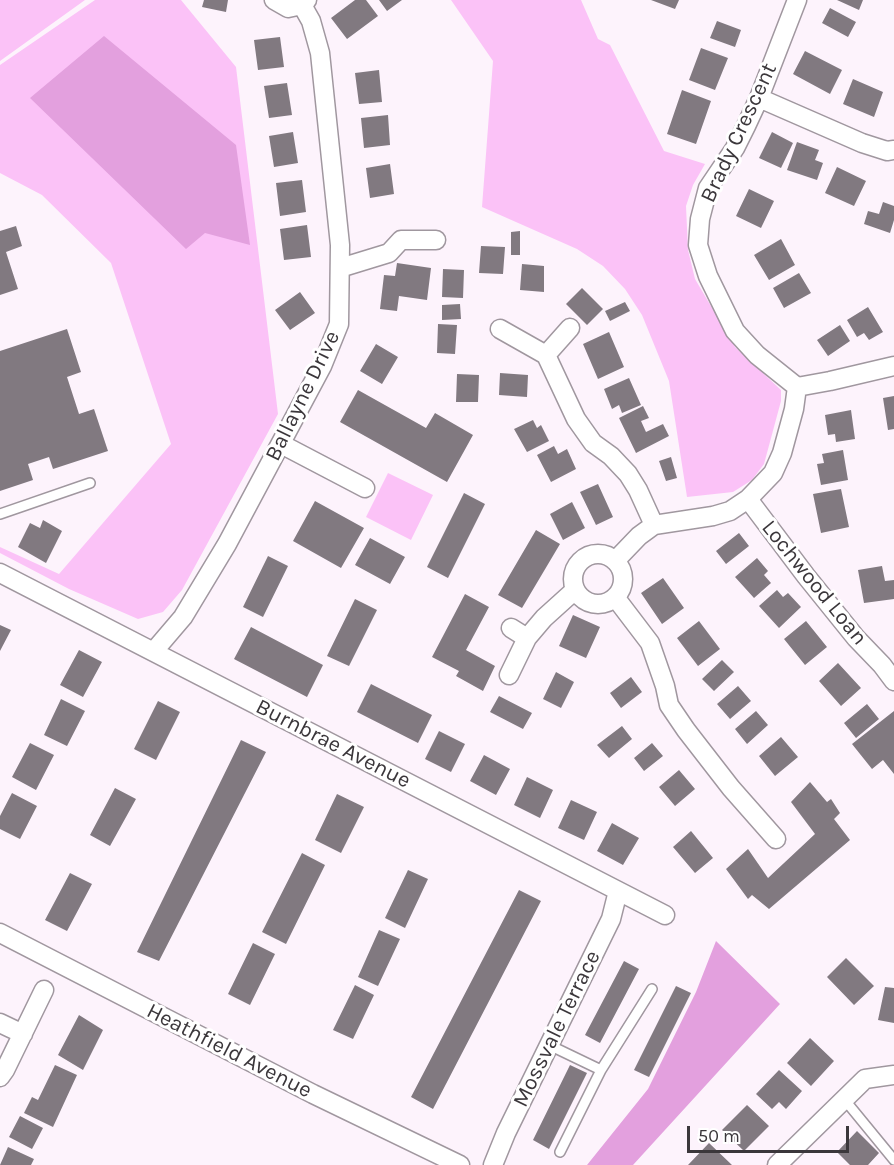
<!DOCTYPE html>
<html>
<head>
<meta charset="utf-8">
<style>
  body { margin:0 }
  #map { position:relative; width:894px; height:1165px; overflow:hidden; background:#fdf3fc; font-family:Karla,sans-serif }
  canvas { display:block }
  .scale { position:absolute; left:687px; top:1126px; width:162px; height:27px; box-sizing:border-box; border:3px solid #3b373b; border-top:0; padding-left:8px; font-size:18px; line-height:21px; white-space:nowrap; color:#3b373b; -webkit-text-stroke:4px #fff; paint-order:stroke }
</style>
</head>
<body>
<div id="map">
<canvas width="894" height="1165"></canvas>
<div class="scale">50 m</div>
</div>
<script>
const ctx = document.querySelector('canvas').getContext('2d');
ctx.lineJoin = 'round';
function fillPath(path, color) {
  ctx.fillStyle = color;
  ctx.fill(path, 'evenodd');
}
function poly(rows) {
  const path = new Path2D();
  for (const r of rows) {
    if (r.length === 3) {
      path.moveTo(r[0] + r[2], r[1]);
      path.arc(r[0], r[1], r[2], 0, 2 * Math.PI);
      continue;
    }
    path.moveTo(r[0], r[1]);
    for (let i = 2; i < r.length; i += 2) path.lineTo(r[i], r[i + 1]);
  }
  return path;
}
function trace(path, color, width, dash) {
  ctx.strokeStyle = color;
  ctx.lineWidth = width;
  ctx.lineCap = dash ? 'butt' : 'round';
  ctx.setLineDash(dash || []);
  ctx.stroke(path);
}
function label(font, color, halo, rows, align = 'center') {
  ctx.font = font + ' Karla,sans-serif';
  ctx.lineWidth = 6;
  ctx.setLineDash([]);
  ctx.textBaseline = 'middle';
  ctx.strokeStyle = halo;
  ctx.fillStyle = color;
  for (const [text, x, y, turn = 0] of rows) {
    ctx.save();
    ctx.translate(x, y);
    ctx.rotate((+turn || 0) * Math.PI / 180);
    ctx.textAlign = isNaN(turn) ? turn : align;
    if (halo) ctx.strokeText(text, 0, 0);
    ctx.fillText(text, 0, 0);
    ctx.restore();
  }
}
fillPath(poly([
  [0,0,85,0,0,61],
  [95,0,181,0,236,67,278,414,182,590,163,612,138,619,69,589,0,553,0,547,59,574,171,444,111,263,42,195,0,173,0,65],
  [451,0,581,0,598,39,610,45,664,151,705,164,693,185,686,206,688,250,695,279,735,347,781,390,781,401,764,464,752,480,733,492,687,497,669,381,642,315,625,289,603,266,577,249,482,207,493,61],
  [388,473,433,495,411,540,366,517]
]), '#fbc2f7');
fillPath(poly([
  [104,36,236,145,250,245,205,233,186,249,30,98],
  [716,941,780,1004,633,1165,587,1165,648,1089,696,992]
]), '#e3a0de');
fillPath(poly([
  [204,0,228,0,226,12,202,7],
  [355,0,366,0,378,16,347,39,331,18],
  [379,0,402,0,387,11],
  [651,0,679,0,675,9],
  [837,0,863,0,859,10],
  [830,8,856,22,848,37,822,23],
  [717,21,741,30,735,47,710,38],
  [280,37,284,67,258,70,254,40],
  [701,48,728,58,715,90,689,80],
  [805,51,842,70,830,94,793,74],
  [379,70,382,102,359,104,355,73],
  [853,79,883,92,874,117,843,104],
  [287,83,292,115,269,118,264,86],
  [682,90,711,101,696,144,667,134],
  [388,115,390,145,364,148,361,118],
  [293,132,298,163,274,167,269,136],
  [772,132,793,143,781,168,759,158],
  [797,142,819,150,815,160,823,163,817,180,787,170],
  [390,164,394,194,370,198,366,168],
  [837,167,866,181,854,206,825,193],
  [302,180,306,212,280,216,276,183],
  [749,189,774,201,761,228,736,216],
  [883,202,894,206,894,220,890,233,864,224,868,211,879,214],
  [307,225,311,257,284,260,280,229],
  [16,226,22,246,6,252,18,289,0,295,0,231],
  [520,231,520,255,511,255,511,232],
  [781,239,795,265,769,280,754,255],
  [481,246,505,247,503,274,479,273],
  [397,263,431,268,427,300,399,296,397,311,380,309,384,275,395,276],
  [522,264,544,266,544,292,520,290],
  [443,269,464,270,463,298,442,297],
  [799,273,811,293,784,308,773,288],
  [582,288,603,309,587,325,566,304],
  [300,292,315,313,290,330,275,310],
  [625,302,630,311,610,321,605,311],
  [460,304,461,319,442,320,442,305],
  [868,307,883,332,869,340,864,333,857,337,847,320],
  [438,324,457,325,455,354,437,353],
  [840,325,850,341,828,356,817,340],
  [67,329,81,372,67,377,79,414,94,409,108,451,53,469,49,457,28,464,33,480,0,491,0,351],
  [609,332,624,367,598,379,583,344],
  [376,344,398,357,382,384,360,371],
  [500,373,528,375,527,397,499,395],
  [457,374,479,375,478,402,456,402],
  [629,378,641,405,622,413,619,405,612,409,604,389],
  [358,390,426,428,435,413,473,435,447,482,340,422],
  [894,396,894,429,888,430,883,398],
  [643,406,649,418,641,421,646,432,663,424,669,436,636,453,619,418],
  [851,410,855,439,836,442,835,434,828,435,825,415],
  [533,420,537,428,541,425,549,441,527,452,514,429],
  [554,446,558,454,567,449,576,469,551,482,537,455],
  [843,450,848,480,821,485,817,464,824,463,822,454],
  [671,457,677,478,666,481,659,461],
  [598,484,613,517,596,525,580,492],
  [841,489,849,527,821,533,813,494],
  [464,493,485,504,448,578,427,567],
  [315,501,364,528,341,568,293,541],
  [572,502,585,528,563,540,550,514],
  [43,520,62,531,46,563,18,547,30,523,40,528],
  [536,530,560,544,522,608,498,595],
  [739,533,749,546,726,564,716,551],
  [370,538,405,557,390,584,355,565],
  [268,556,288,566,263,617,243,607],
  [757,558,768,571,764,575,771,583,754,598,735,577],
  [882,566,885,581,894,580,894,599,864,603,858,570],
  [663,578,684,608,662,624,641,593],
  [777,590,783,597,788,593,801,607,779,628,759,606],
  [465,594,489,607,466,650,495,666,483,691,456,676,459,671,432,657],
  [355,599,377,610,349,666,327,656],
  [573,615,600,627,586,658,559,646],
  [699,621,720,649,698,666,677,638],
  [806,621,827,647,805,665,784,639],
  [0,625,11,630,0,651],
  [251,627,323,665,307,697,234,659],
  [79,650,102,662,83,697,60,685],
  [722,660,734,672,714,691,702,679],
  [838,663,861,688,841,706,819,681],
  [556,672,574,682,561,708,543,699],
  [631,677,642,692,621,708,610,693],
  [371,684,432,715,418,743,357,712],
  [738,686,751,701,730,719,717,704],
  [499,696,532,713,523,729,490,712],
  [61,699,85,711,67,746,44,735],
  [158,701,180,712,156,760,134,749],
  [867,704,879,719,856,738,844,723],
  [756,711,768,725,747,744,735,729],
  [894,711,894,774,883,760,872,769,852,744],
  [622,726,632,739,609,758,597,745],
  [439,731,465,744,451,772,425,759],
  [781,737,798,757,775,776,759,756],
  [241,740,266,752,159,961,137,952],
  [30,743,54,755,36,790,12,777],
  [652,743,663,756,644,771,634,758],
  [484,755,510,769,496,795,470,781],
  [679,770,695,789,675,806,659,787],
  [527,777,553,790,540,818,514,805],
  [810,782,827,802,831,799,840,813,834,819,850,840,769,909,752,895,748,899,726,869,748,849,768,878,815,834,791,802],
  [115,788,136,799,110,846,90,835],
  [12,793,37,806,20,839,0,829,0,816],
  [337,794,364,807,341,853,315,840],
  [571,800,597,812,584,840,558,828],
  [612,823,639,838,623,865,597,851],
  [691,831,713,858,695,873,673,847],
  [302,853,325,865,286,944,262,932],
  [408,870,428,879,405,928,385,918],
  [70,873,92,884,67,931,45,920],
  [519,890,541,901,433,1109,411,1097],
  [379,930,400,939,378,986,358,977],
  [253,943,275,954,250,1005,228,994],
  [846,958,874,986,854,1005,827,977],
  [624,961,639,969,600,1043,585,1035],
  [355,985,374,995,353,1039,333,1030],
  [676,986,691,993,649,1077,634,1070],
  [885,987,894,988,894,1023,878,1020],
  [79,1015,103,1030,83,1070,58,1055],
  [810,1038,834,1061,811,1086,787,1063],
  [55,1065,77,1075,53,1127,24,1113,32,1097,38,1100],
  [570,1065,587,1073,549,1149,533,1140],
  [779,1070,802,1091,786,1109,779,1102,772,1109,756,1094],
  [747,1105,769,1126,744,1151,722,1130],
  [20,1116,43,1128,32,1149,9,1137],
  [857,1131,879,1153,868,1165,850,1165,837,1152],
  [709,1143,732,1165,688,1165],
  [8,1147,34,1159,31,1165,0,1165]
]), '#817980');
const service = poly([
  [0,514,90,483],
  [549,1045,601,1070],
  [844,1099,894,1160],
  [560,1152,601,1070,652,989]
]);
const minor = poly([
  [274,0,288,8,302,5,307,0],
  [797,0,759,98,746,126,735,148,708,188,700,219,698,245,708,276,735,331,757,355,797,387,830,381,894,366],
  [759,98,862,143,887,151,894,150],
  [340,268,389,253,401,240,436,240],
  [500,329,546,355,576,419,593,443,611,456,628,474,638,490,654,525],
  [546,355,570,328],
  [281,444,365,488],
  [748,499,806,576,856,638,882,665,894,681],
  [598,579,25],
  [615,561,639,536,654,525,713,516,730,511,748,499,773,473,782,453,794,409,797,387],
  [0,573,665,915],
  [615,597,650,643,665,686,669,705,686,730,731,788,776,839],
  [511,628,527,638],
  [154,651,183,617,227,544,322,366,339,324,340,245,320,53,311,21,302,5],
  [509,675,527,638,544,618,575,590],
  [0,933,313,1094,460,1165],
  [0,1023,23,1034],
  [0,1077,5,1070,44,990],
  [493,1165,506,1133,611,919,618,891],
  [777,1165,865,1079,894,1075]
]);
trace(service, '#a0979f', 12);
trace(minor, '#a0979f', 21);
trace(service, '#fff', 9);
trace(minor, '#fff', 18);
label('22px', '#3b373b', '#fff', [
  ["Brady Crescent",739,133,-65],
  ["Ballayne Drive",303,396,-64],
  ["Lochwood Loan",814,583,51],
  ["Burnbrae Avenue",333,744,27],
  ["Mossvale Terrace",557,1029,-64],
  ["Heathfield Avenue",229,1051,27]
]);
</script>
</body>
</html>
